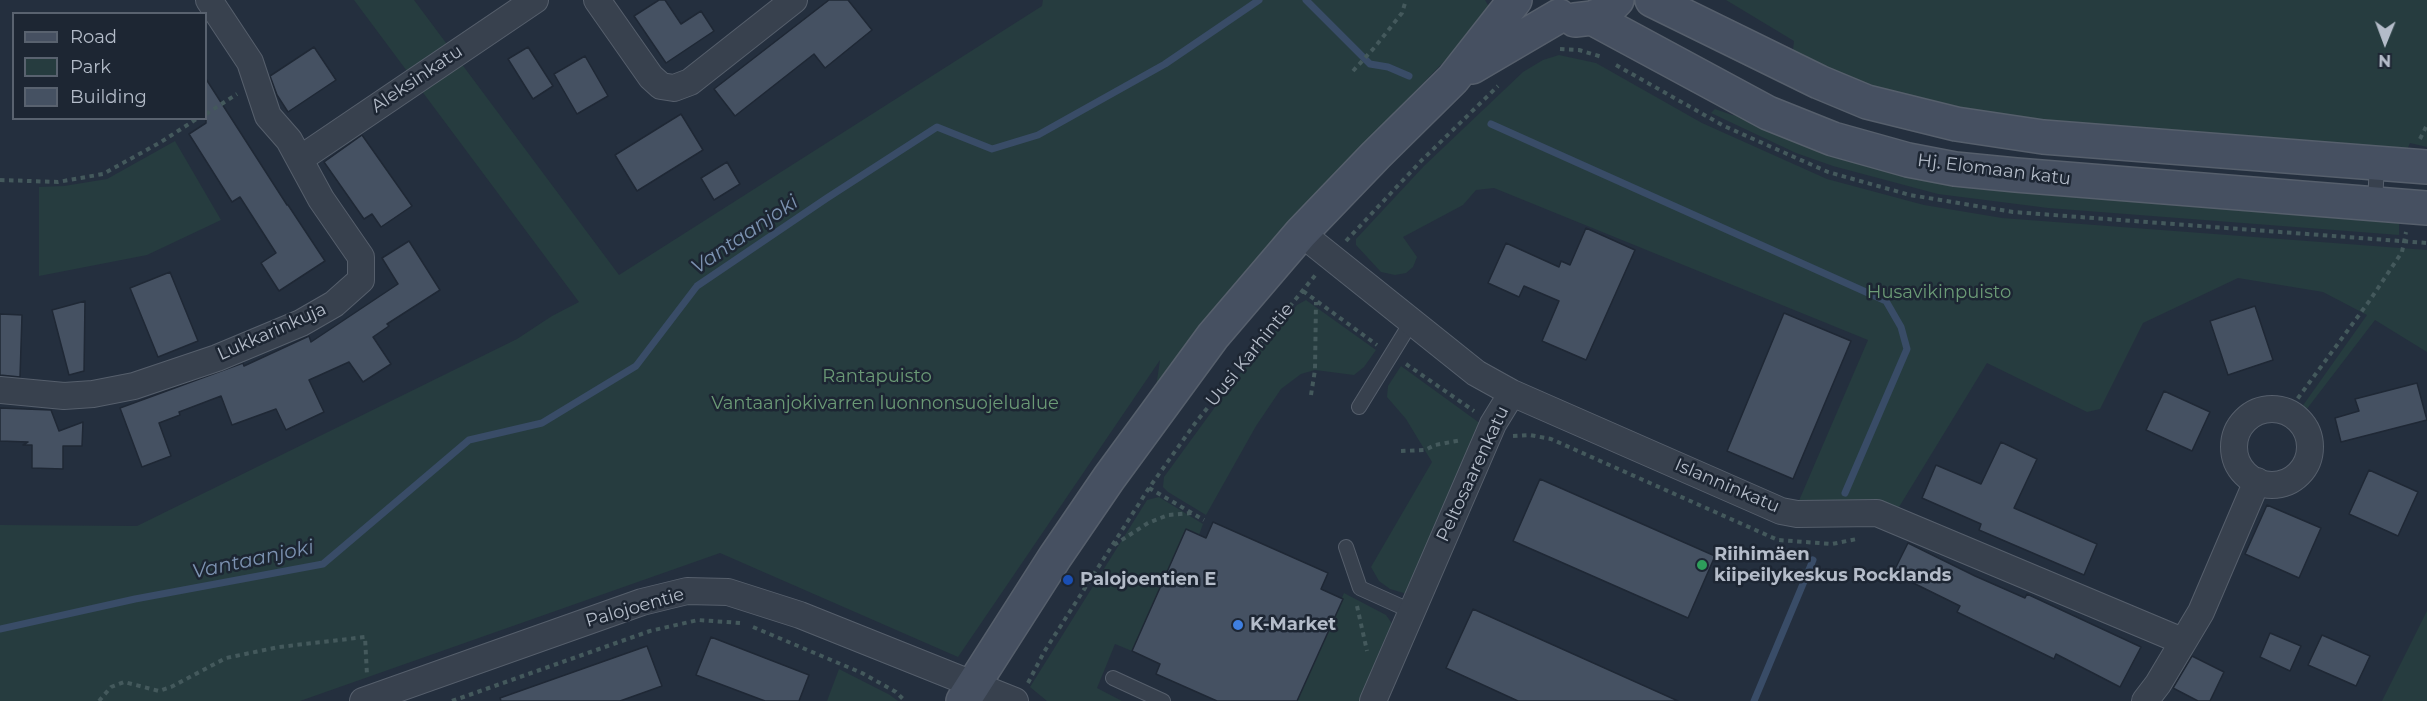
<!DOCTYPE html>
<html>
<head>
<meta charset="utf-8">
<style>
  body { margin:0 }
  #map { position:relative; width:2427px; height:701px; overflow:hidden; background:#242f3e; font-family:Montserrat,sans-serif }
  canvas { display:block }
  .legend { position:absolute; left:12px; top:12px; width:195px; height:108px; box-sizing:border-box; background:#1d2633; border:2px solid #59626f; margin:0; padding:8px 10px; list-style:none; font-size:18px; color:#b4bcc9 }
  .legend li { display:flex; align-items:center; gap:12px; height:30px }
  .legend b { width:30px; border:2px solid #59626f }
  .north { position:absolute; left:2355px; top:12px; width:60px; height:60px; -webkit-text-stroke:4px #1d2633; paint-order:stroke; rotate:181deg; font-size:16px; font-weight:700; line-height:24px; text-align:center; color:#b4bcc9 }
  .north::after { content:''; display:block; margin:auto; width:21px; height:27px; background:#b4bcc9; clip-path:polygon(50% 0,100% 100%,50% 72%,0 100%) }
</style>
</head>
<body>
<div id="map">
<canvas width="2427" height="701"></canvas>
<ul class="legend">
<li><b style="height:8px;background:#465061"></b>Road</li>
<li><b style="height:16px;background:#263c3f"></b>Park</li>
<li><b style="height:16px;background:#455162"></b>Building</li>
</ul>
<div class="north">N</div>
</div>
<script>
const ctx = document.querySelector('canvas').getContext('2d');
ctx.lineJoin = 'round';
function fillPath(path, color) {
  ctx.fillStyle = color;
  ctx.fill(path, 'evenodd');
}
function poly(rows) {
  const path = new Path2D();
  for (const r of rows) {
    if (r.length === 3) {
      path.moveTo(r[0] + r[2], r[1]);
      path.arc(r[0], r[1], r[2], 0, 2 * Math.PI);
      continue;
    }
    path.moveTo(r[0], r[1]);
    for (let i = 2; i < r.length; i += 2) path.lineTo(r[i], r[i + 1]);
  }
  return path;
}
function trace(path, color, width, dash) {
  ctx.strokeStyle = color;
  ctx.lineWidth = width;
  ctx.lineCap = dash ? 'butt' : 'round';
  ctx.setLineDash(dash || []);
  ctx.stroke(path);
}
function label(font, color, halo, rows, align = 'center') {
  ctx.font = font + ' Montserrat,sans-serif';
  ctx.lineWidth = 5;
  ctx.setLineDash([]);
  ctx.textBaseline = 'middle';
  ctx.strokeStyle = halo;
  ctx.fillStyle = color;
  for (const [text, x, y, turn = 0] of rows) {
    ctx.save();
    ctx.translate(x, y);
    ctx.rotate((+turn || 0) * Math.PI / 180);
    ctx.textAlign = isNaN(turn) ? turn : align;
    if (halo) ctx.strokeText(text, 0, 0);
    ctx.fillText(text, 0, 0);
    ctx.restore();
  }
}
fillPath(poly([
  [354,0,414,0,619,275,1042,6,1043,0,1485,0,1492,12,1304,206,1156,387,1160,360,958,657,720,553,300,701,0,701,0,525,137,526,517,339,552,316,579,302],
  [1726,0,2427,0,2427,147,2410,143,2406,152,1985,117,1850,82,1793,50,1794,41],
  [1559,55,1596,63,1702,123,1827,179,1924,205,2002,218,2427,250,2427,352,2375,320,2303,414,2299,411,2367,315,2323,292,2238,278,2143,323,2100,409,2087,412,1987,363,1899,507,1872,502,1798,503,1868,340,1494,188,1476,190,1463,205,1403,237,1417,257,1413,267,1406,273,1395,275,1381,272,1356,245,1356,239,1424,166,1523,72,1543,60],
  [1715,109,1732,115,1760,119,1839,151,2399,221,2399,235,2048,208,1938,194,1833,166,1796,153,1711,113],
  [175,141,221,220,147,255,39,276,39,187,64,186,107,179],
  [1306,300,1376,350,1364,367,1354,375,1315,370,1301,374,1281,389,1256,426,1206,515,1168,492,1163,487,1164,477,1234,381,1297,305],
  [1401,366,1481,424,1407,594,1390,589,1379,581,1371,567,1432,462,1406,419,1387,397,1388,386],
  [1159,497,1203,524,1199,535,1186,530,1132,651,1115,644,1097,688,1122,701,1047,701,1030,687,1147,500],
  [1344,593,1386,615,1393,625,1361,701,1297,701],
  [2427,611,2427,701,2382,701],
  [839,669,890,695,898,701,827,701]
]), '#263c3f');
trace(poly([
  [1306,0,1370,64,1388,67,1409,76],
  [1491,124,1886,301,1901,327,1907,349,1845,493],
  [0,629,135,599,323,564,469,440,542,423,636,366,697,286,827,198,937,127,992,149,1038,135,1165,64,1259,0],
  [1754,701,1813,560]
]), '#394c67', 7);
const building = poly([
  [659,0,665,0,681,24,701,11,714,31,666,63,634,16,659,0],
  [829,0,848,0,872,30,825,68,814,54,735,116,714,89,829,0],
  [314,47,336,80,288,112,277,95,270,76,314,47],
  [528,47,553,86,533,99,508,59,528,47],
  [585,56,608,96,577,114,554,74,585,56],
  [206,79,287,205,288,205,325,261,279,291,261,263,276,253,240,197,232,202,189,134,206,123,206,79],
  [681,114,703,150,637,191,615,155,681,114],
  [362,135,412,206,381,227,372,214,364,219,324,162,362,135],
  [727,162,740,184,714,200,701,178,727,162],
  [1586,228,1635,250,1586,360,1542,341,1559,301,1524,286,1519,297,1488,283,1506,243,1559,267,1561,261,1570,265,1586,228],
  [409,241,440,290,387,324,389,326,373,337,391,364,363,382,349,362,309,380,324,412,286,430,276,409,232,425,221,396,179,412,180,415,159,423,171,456,142,467,120,408,243,363,244,366,309,336,311,342,398,284,382,258,409,241],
  [170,272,198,341,158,357,130,288,170,272],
  [85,301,84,371,69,375,52,310,85,301],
  [2255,306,2273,360,2228,375,2210,321,2255,306],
  [1784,313,1851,341,1793,479,1727,451,1784,313],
  [0,314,22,315,20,377,0,375,0,314],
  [2417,383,2427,420,2341,442,2335,418,2359,411,2355,399,2417,383],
  [2164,391,2210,412,2192,451,2146,430,2164,391],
  [0,408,51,410,59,431,83,422,82,446,63,446,63,469,32,468,32,445,23,445,28,442,0,441,0,408],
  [2001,442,2037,459,2014,508,2097,544,2084,575,1979,530,1981,524,1922,498,1936,465,1981,484,2001,442],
  [2369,470,2418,492,2398,536,2349,514,2369,470],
  [1540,479,1715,556,1688,618,1513,541,1540,479],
  [2267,505,2321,528,2299,578,2245,554,2267,505],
  [1213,522,1328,573,1321,589,1343,599,1297,701,1217,701,1156,674,1160,664,1132,651,1186,529,1206,538,1213,522],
  [1908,543,1975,576,2025,598,2027,594,2141,647,2120,687,2056,654,2054,659,1957,612,1960,606,1893,573,1908,543],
  [1473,609,1678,701,1518,701,1446,668,1473,609],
  [2270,633,2301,646,2290,671,2260,657,2270,633],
  [2322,635,2370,656,2356,686,2308,665,2322,635],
  [711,637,809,675,799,701,765,701,696,675,711,637],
  [647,646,662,686,620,701,501,701,500,698,647,646],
  [2192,656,2224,672,2210,701,2198,701,2173,688,2192,656]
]);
fillPath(building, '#455162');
trace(building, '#1f2835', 1.5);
const lane = poly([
  [2375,204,2377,163],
  [1359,407,1412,321],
  [1346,547,1360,588,1411,611],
  [1113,678,1163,701]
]);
const street = poly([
  [597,0,651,77,661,86,674,88,690,82,794,0],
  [300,159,535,0],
  [1301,233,1476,373,1512,393,1781,511,1797,514,1877,513,2182,641],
  [0,390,64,396,93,394,134,386,217,358,301,323,334,304,361,280,361,257,321,199,289,140,268,116,250,62,209,0],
  [2272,447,38],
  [363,701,642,602,687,591,728,592,800,615,1015,701],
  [1373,701,1493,424,1512,393],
  [2145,701,2158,684,2201,612,2257,481]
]);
const secondary = poly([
  [1652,0,1819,82,1867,102,1956,124,2043,137,2427,167],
  [1592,18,1768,113,1833,139,1908,160,1955,169,2016,175,2427,208],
  [1575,20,1592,18,1604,13,1617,0],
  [1472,67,1559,16],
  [963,701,1055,557,1109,478,1213,336,1301,233,1376,155,1453,79,1515,0]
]);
trace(lane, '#565f6c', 16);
trace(street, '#565f6c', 28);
trace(secondary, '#565f6c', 36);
trace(poly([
  [1560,49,1579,50,1602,57],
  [1616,65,1724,126,1828,172,1910,195,2013,212,2427,243],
  [1353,71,1374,48,1402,13,1406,0],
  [206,114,237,94],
  [2420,139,2427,125],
  [0,180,58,182,103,174,161,142,198,118],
  [1346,241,1421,161,1498,86],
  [1303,291,1377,345],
  [1406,364,1474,411],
  [1311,395,1315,370,1316,302],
  [2287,413,2370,300,2402,252,2406,232],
  [1513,436,1530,435,1551,439,1778,540,1832,544,1857,539],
  [1401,451,1425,450,1435,445,1462,440],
  [1149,488,1204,520],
  [1114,545,1148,523,1168,515,1192,513],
  [1357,606,1367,651],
  [753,627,862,673,896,692,905,701],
  [1028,683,1044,652,1149,488,1196,422,1317,273],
  [99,701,111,687,124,682,159,691,171,687,226,658,279,647,365,637,367,675],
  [452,701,650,631,698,620,740,623]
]), '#44595c', 4, [4.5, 4.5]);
trace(lane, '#38414e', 14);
trace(street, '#38414e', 26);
trace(secondary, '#465061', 33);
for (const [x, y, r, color] of [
  [1702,565,6,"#2e9e5b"],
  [1068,580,6,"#1a4fb4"],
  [1238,625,6,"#3f7fe0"]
]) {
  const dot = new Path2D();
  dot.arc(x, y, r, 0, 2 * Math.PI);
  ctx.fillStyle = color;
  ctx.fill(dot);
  trace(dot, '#1d2633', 2);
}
label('18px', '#b4bcc9', '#1d2633', [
  ["Aleksinkatu",417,79,-34],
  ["Hj. Elomaan katu",1994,170,7],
  ["Lukkarinkuja",272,332,-24],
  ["Uusi Karhintie",1250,355,-51],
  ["Peltosaarenkatu",1473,474,-65],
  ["Islanninkatu",1727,486,23],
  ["Palojoentie",635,608,-16]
]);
label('18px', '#6b9a76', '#1d2633', [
  ["Husavikinpuisto",1939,293],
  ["Rantapuisto",877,377],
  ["Vantaanjokivarren luonnonsuojelualue",885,404]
]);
label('bold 18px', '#b4bcc9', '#1d2633', [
  ["Riihimäen",1714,555],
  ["kiipeilykeskus Rocklands",1714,576],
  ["Palojoentien E",1080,580],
  ["K-Market",1250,625]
], 'left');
label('italic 20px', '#7c92b1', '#1d2633', [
  ["Vantaanjoki",745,235,-34],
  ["Vantaanjoki",253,560,-12]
]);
</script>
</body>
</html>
